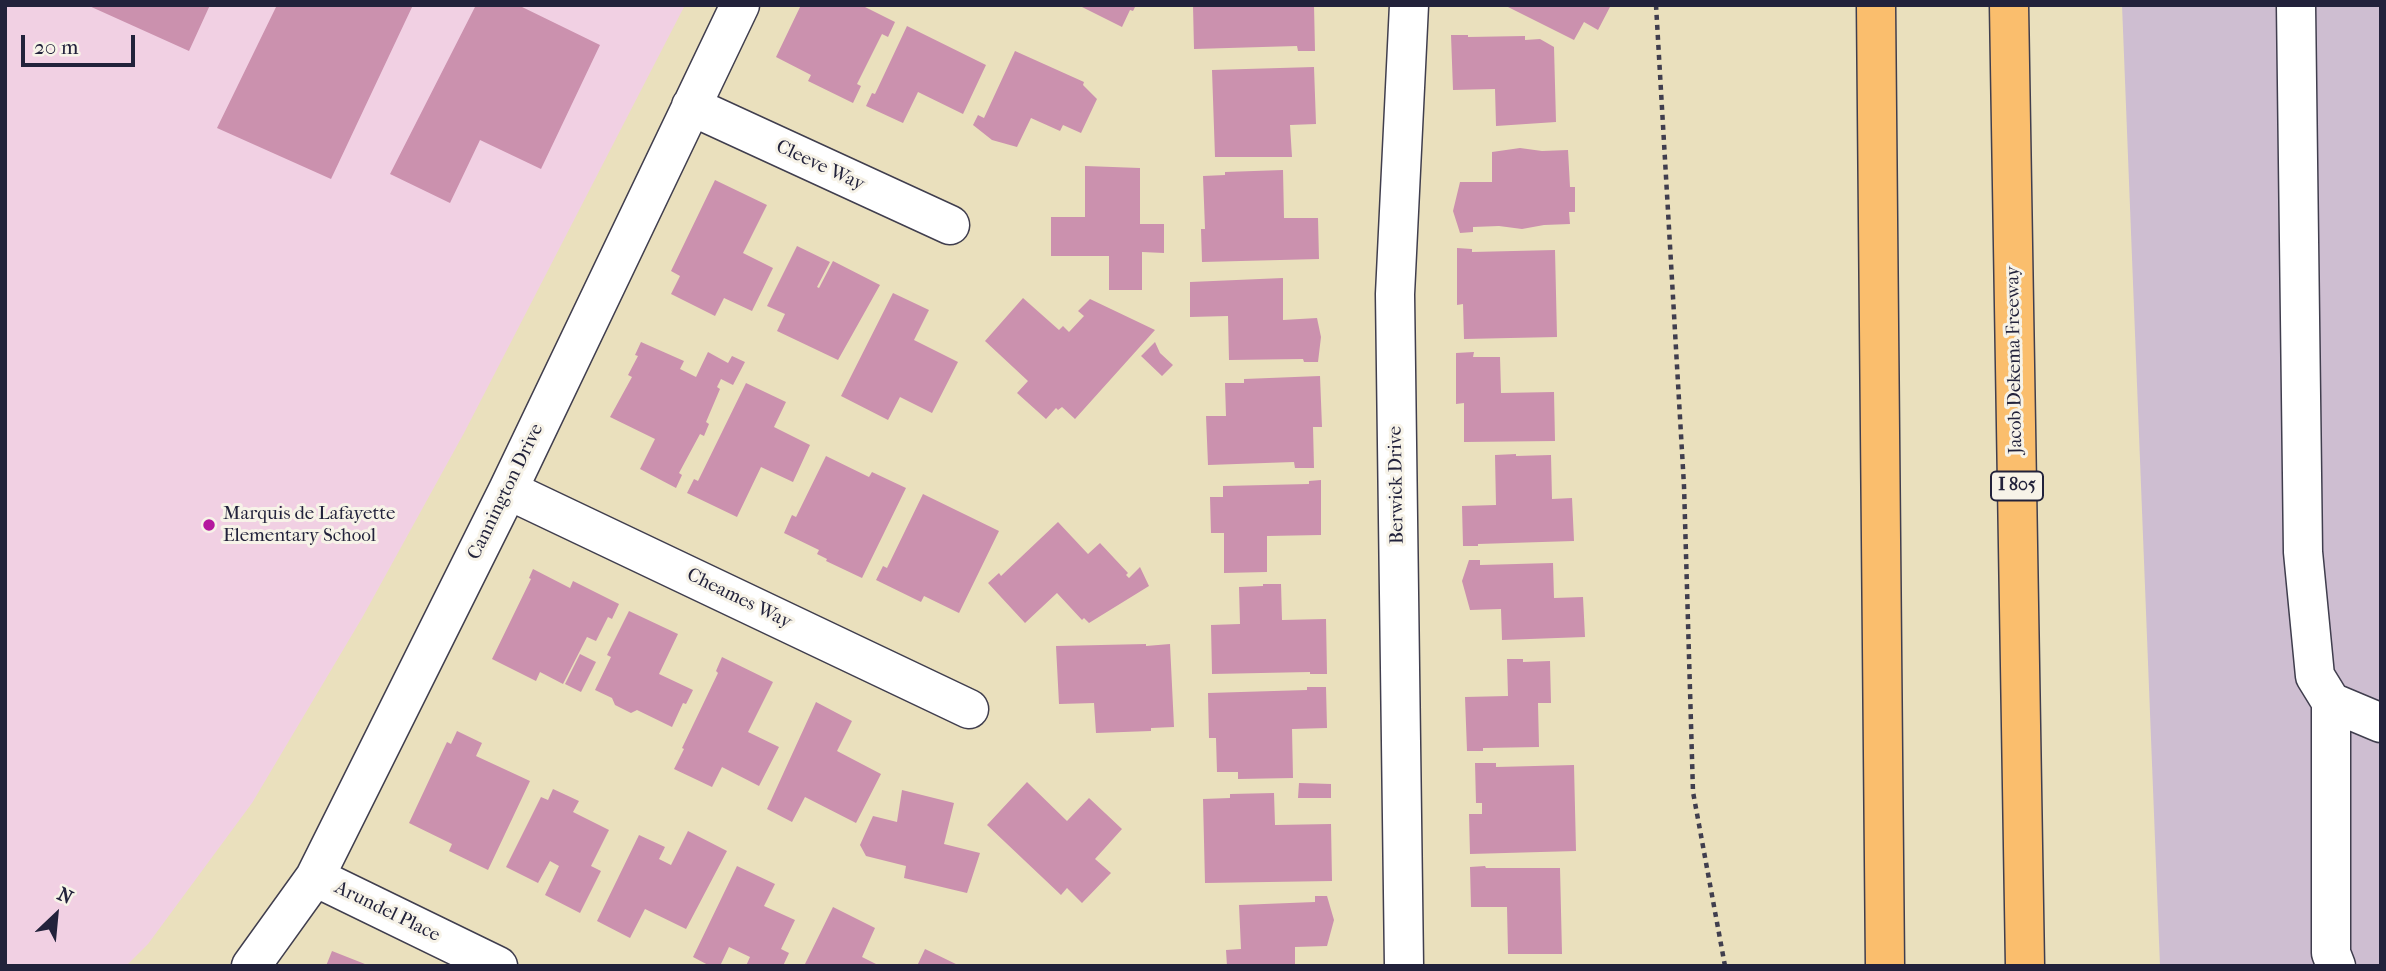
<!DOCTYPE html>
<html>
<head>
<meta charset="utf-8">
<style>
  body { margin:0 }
  #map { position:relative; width:2386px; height:971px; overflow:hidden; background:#eae0bd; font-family:"IM FELL French Canon",serif }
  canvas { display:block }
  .frame { position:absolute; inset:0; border:7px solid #22223b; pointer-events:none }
  .north { position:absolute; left:21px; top:880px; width:70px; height:70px; -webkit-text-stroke:5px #f7f3e8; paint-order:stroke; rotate:26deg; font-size:19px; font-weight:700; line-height:28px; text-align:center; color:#22223b }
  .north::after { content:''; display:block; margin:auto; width:24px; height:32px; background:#22223b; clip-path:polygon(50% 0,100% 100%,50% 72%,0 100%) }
  .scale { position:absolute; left:21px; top:35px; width:114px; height:32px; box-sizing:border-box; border:4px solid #22223b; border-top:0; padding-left:9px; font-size:21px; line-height:24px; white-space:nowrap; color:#22223b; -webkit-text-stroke:5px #f7f3e8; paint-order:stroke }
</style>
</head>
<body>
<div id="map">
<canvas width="2386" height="971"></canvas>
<div class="frame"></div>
<div class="north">N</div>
<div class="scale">20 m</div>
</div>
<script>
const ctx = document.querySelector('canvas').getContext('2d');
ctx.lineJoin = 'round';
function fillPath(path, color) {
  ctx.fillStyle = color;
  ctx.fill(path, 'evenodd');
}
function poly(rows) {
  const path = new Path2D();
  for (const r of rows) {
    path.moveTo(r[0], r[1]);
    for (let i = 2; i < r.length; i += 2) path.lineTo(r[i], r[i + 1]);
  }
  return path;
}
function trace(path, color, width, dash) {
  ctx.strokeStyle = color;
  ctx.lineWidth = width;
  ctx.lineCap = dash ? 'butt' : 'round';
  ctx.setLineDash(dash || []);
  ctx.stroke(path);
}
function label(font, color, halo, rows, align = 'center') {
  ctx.font = font + ' "IM FELL French Canon",serif';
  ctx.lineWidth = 6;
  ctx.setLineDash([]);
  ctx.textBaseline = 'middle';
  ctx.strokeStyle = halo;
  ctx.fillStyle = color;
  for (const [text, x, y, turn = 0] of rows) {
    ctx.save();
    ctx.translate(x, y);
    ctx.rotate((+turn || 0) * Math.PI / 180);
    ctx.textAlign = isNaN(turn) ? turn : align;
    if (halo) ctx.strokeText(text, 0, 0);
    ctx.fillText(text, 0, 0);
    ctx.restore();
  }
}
fillPath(poly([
  [5,5,685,5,464,433,362,618,252,803,148,944,126,966,5,966]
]), '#f1d0e3');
fillPath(poly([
  [2122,5,2381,5,2381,966,2160,966]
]), '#cebed1');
fillPath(poly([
  [87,5,210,5,189,51],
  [277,5,413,5,331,179,217,128],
  [476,5,518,5,600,45,541,169,480,140,450,203,390,174],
  [801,5,861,5,895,22,888,37,882,34,857,84,861,86,853,103,808,81,811,75,776,57],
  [1078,5,1136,5,1133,11,1130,10,1122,27],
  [1314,5,1315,51,1298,51,1297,46,1194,49,1193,6],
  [1504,5,1611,5,1598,30,1584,22,1574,40],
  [907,26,986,65,963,114,918,92,903,123,866,106,872,93,875,94],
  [1451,35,1468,35,1468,37,1525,36,1525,40,1540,39,1554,47,1556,122,1496,126,1495,89,1453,90],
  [1015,51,1084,82,1083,85,1097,99,1081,133,1063,125,1060,131,1031,118,1017,147,992,140,973,125,978,115,984,118],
  [1314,67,1316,124,1290,125,1292,157,1215,157,1212,70],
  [1520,148,1542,151,1568,150,1570,187,1575,187,1575,212,1569,212,1570,224,1544,225,1522,229,1499,226,1473,227,1473,232,1460,233,1453,211,1460,182,1492,182,1492,152],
  [1085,166,1140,168,1140,224,1164,224,1164,253,1142,252,1142,290,1109,290,1109,256,1051,256,1051,217,1085,217],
  [1283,170,1284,218,1318,218,1319,259,1202,262,1201,229,1205,229,1203,176,1225,175,1225,172],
  [715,180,767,205,743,253,773,268,752,311,724,298,715,316,671,294,680,276,671,271],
  [797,246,830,262,817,287,819,288,833,261,880,285,838,360,777,331,785,314,767,306],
  [1457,248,1472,249,1472,252,1555,250,1557,337,1464,339,1463,304,1457,305],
  [1283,278,1283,320,1317,318,1321,337,1318,362,1304,362,1303,359,1229,360,1228,316,1190,317,1190,282],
  [893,293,929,310,914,340,958,362,932,413,900,397,888,420,841,396],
  [1023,298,1059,330,1063,326,1069,332,1084,316,1078,311,1090,299,1155,330,1075,419,1062,407,1058,410,1056,408,1046,419,1017,393,1028,381,985,341],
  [641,342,684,361,680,369,696,377,708,352,728,363,732,356,745,362,733,385,721,379,717,387,720,389,706,422,709,424,704,436,700,434,679,473,682,475,676,488,640,469,655,439,610,417,632,377,628,375,638,356,635,355],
  [1155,342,1160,353,1173,365,1162,376,1141,356],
  [1474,352,1473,357,1500,357,1501,393,1554,392,1555,441,1464,442,1464,403,1456,404,1456,353],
  [1320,376,1322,427,1313,427,1314,468,1295,468,1294,462,1208,465,1206,416,1226,416,1225,383,1244,383,1244,379],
  [746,383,786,402,774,427,810,445,793,482,761,467,737,517,687,493,694,479,698,481],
  [1516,454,1516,456,1551,455,1552,499,1572,498,1574,541,1478,544,1478,546,1463,546,1462,506,1496,505,1495,455],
  [826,456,869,477,872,472,906,488,862,578,826,561,827,559,817,554,819,550,784,533,792,515,796,517],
  [1321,480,1321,535,1267,536,1267,572,1224,573,1224,533,1211,533,1210,497,1223,497,1223,486,1309,484,1309,481],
  [923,494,999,531,959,613,924,596,921,602,876,580,883,566,887,568],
  [1058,522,1088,554,1100,543,1128,573,1126,575,1129,578,1140,567,1149,586,1089,623,1084,618,1082,620,1057,593,1025,623,988,583,999,573,1001,576],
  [1469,560,1480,560,1480,565,1553,563,1554,598,1583,597,1585,637,1502,640,1501,609,1470,610,1462,581],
  [533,569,570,588,573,581,619,604,612,619,608,617,596,641,587,637,563,684,540,672,536,681,492,659,531,579,529,578],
  [1263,584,1281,584,1282,620,1326,619,1327,674,1310,674,1310,672,1212,674,1211,625,1240,624,1239,587,1263,586],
  [629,611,678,634,659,674,693,690,686,704,683,703,672,727,637,710,631,713,615,705,612,698,595,690,611,657,607,655],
  [1146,644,1146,646,1170,644,1174,727,1151,728,1151,731,1096,733,1094,703,1059,704,1056,646],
  [580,654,596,662,581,692,565,684],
  [722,657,773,682,748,732,779,747,759,786,722,767,712,787,674,769,684,749,682,748,718,673,716,671],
  [1507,659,1523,659,1523,662,1550,661,1551,703,1538,703,1539,747,1483,748,1483,751,1467,751,1465,697,1508,696],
  [1307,687,1326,687,1327,728,1292,729,1293,778,1238,779,1238,772,1217,772,1216,738,1209,738,1208,693,1307,690],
  [816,702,852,721,837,751,881,774,856,823,805,797,792,822,767,809],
  [457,731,482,743,476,756,530,781,488,870,449,851,452,844,409,823,447,742,451,744],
  [1475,763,1496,763,1496,767,1574,765,1576,851,1470,854,1469,814,1482,814,1482,803,1476,803],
  [1027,782,1067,821,1089,798,1122,829,1095,859,1111,873,1082,903,1067,888,1061,895,987,825],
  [1299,783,1331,784,1331,798,1298,798],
  [553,789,579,801,573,812,609,830,591,866,601,871,580,913,545,895,559,866,550,861,538,883,506,867,541,797,548,800],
  [902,790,954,803,944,844,980,853,967,893,904,878,906,866,866,856,860,845,873,816,897,822],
  [1274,793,1275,825,1331,824,1332,881,1205,883,1203,799,1230,798,1230,794],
  [688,831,727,851,686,929,645,909,630,938,597,921,639,835,665,847,659,859,671,865],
  [737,866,775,884,764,906,795,920,781,949,789,953,783,966,746,966,750,957,729,947,720,966,710,966,693,957],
  [1485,866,1486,868,1560,868,1562,954,1508,954,1507,907,1471,907,1470,867],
  [1315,896,1327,896,1334,920,1327,946,1295,947,1295,966,1227,966,1226,950,1241,949,1239,905,1315,902],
  [833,907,875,928,862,957,880,966,804,966],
  [925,949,960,966,917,966],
  [332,951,370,966,326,966]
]), '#cb91ae');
const minor = poly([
  [2296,5,2303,552,2315,676,2331,702,2381,723],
  [691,106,950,225],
  [508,490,969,709],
  [2331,702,2331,953,2336,966],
  [315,877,498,966],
  [251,966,315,877,508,490,740,5],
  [1404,966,1395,294,1409,5]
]);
const highway = poly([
  [1876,5,1885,966],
  [2009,5,2025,966]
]);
trace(minor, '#403e4e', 41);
trace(highway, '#403e4e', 41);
trace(poly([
  [1656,5,1684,486,1693,792,1725,966]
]), '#403e4e', 4.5, [5, 5]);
trace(minor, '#fff', 38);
trace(highway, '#fabe6d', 38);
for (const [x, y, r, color] of [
  [209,525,7,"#b5179e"]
]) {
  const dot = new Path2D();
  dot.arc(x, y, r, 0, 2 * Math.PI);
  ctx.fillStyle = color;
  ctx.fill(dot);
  trace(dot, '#f7f3e8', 2.5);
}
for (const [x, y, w] of [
  [2017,486,52]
]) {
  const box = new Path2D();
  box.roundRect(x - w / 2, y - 14.5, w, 29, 5);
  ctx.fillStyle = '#f7f3e8';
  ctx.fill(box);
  trace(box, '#22223b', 2);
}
label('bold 18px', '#22223b', null, [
  ["I 805",2017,486]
]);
label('19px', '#22223b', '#f7f3e8', [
  ["Cleeve Way",820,166,25],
  ["Jacob Dekema Freeway",2015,360,-91],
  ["Berwick Drive",1397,485,-91],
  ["Cannington Drive",506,492,-64],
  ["Cheames Way",739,599,26],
  ["Arundel Place",387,912,26]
]);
label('19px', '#22223b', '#f7f3e8', [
  ["Marquis de Lafayette",223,514],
  ["Elementary School",223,536]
], 'left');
</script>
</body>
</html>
